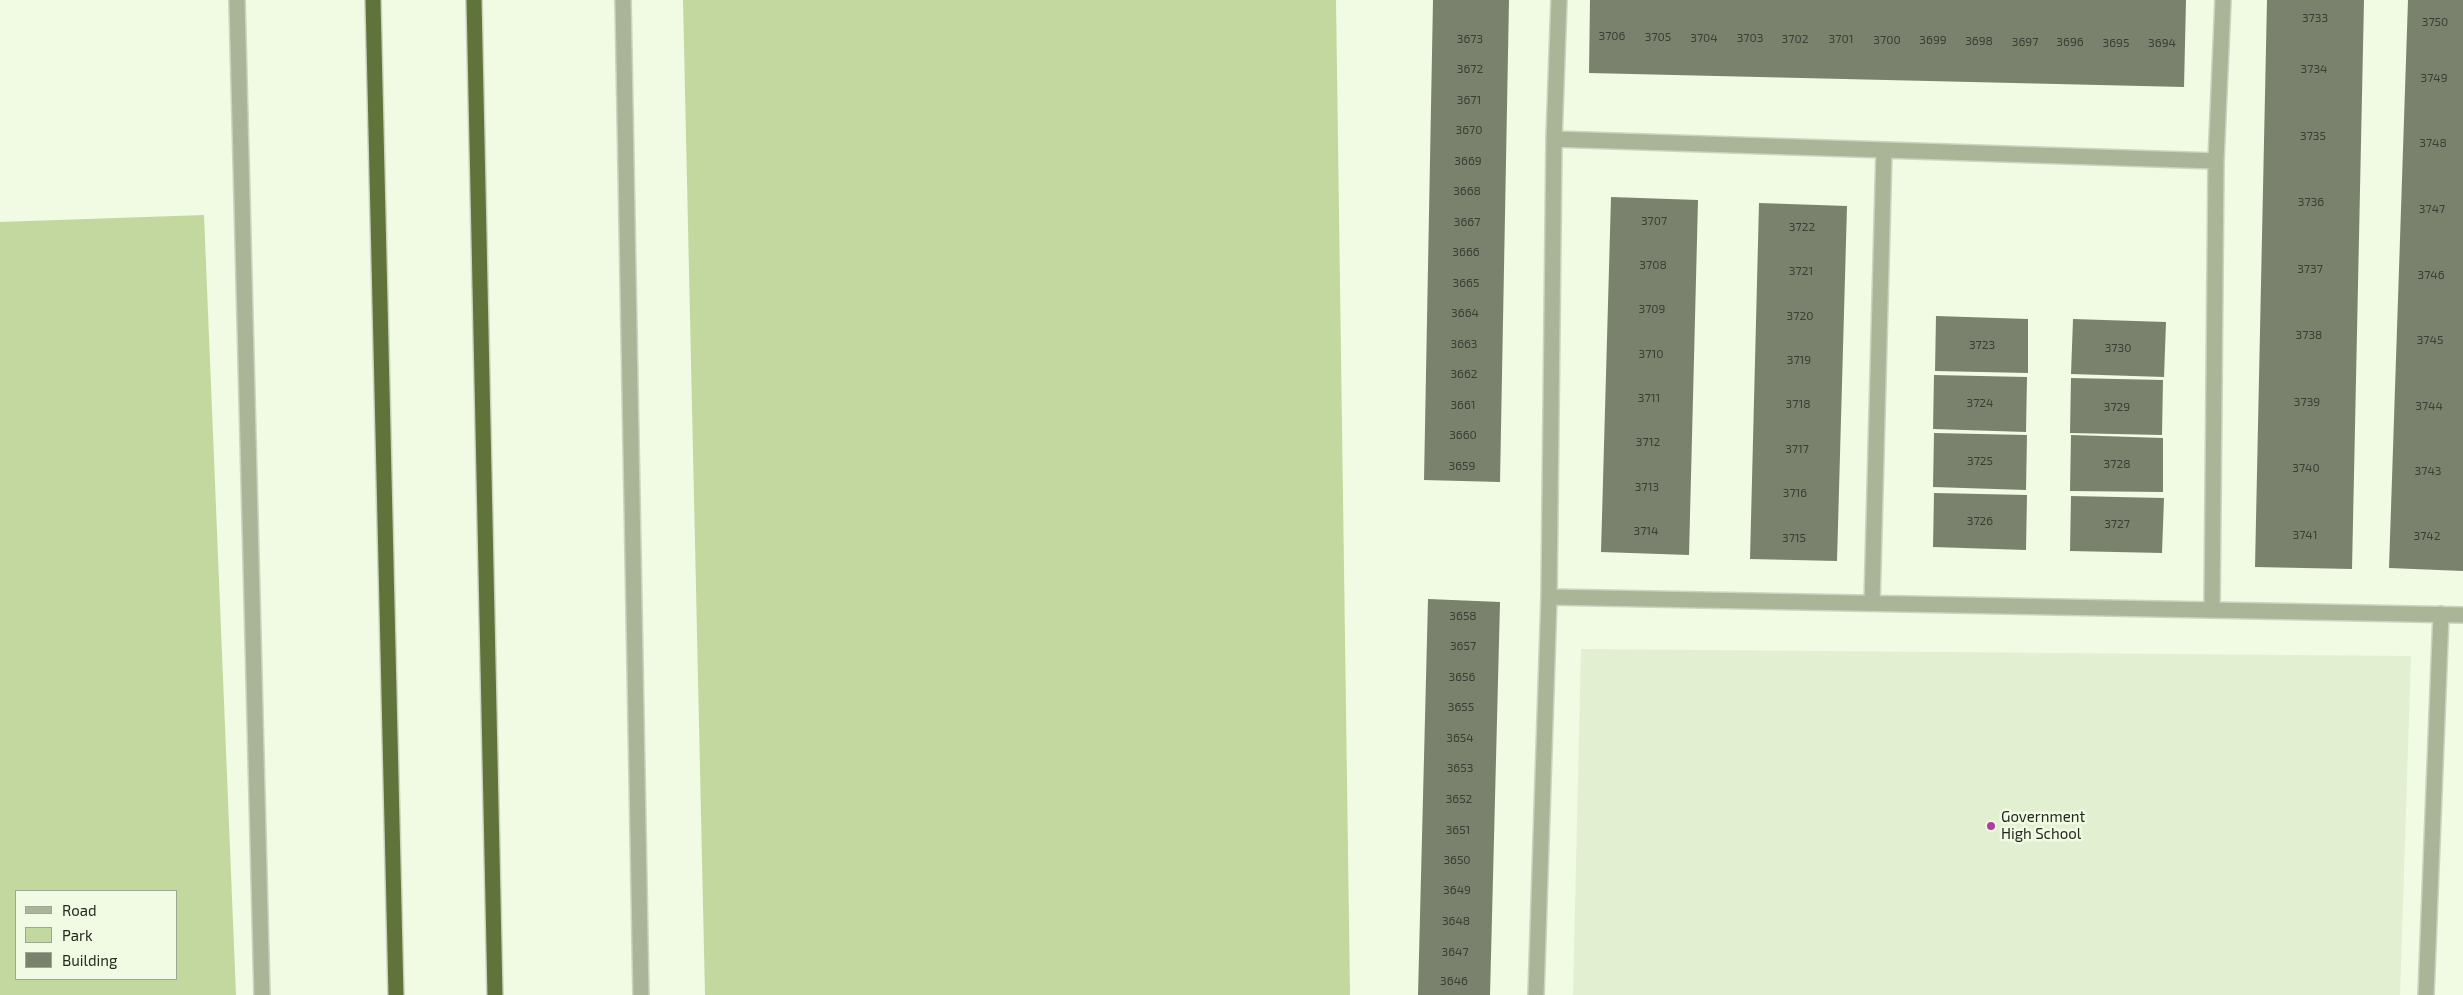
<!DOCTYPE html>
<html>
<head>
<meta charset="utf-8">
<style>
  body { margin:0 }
  #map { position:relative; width:2463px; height:995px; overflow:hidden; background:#f1fae3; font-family:"Exo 2",sans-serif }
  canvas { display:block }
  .legend { position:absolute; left:15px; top:890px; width:162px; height:90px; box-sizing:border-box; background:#f1fae3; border:1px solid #9fa695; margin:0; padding:6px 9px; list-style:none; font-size:15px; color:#24281f }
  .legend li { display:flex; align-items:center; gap:10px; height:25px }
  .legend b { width:25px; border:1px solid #9fa695 }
</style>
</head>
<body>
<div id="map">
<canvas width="2463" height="995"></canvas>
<ul class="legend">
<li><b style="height:6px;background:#aab598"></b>Road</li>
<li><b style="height:14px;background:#c2d89e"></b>Park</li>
<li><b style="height:14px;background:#7a826e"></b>Building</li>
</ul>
</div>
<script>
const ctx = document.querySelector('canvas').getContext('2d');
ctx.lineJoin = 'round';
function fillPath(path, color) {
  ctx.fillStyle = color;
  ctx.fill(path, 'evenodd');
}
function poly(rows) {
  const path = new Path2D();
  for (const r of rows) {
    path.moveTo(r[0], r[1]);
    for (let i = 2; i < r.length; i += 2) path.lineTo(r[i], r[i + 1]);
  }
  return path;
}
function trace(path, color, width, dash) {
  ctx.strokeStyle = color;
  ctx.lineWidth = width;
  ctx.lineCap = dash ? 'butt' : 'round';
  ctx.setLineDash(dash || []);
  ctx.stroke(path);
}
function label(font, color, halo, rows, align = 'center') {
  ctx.font = font + ' "Exo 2",sans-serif';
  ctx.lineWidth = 5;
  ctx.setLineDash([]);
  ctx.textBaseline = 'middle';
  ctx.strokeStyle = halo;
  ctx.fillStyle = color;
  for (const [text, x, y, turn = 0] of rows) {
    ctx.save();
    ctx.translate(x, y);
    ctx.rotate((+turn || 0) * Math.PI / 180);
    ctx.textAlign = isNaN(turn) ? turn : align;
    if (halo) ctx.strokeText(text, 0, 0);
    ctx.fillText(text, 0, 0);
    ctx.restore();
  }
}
fillPath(poly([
  [1581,649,2411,656,2400,995,1573,995]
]), '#e3efd1');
fillPath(poly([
  [683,0,1336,0,1350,995,705,995],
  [204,215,236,995,0,995,0,222],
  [176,891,176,979,16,979,16,891]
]), '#c2d89e');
fillPath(poly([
  [1433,0,1509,0,1500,482,1424,480],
  [1590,0,2186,0,2184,87,1589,73],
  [2267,0,2364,0,2352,569,2255,567],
  [2408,0,2463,0,2463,571,2389,568],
  [1611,197,1698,200,1689,555,1601,552],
  [1759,203,1847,206,1837,561,1750,559],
  [1936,316,2028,319,2028,373,1935,371],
  [2073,319,2166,322,2164,377,2071,374],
  [1934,375,2027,377,2026,432,1933,429],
  [2071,378,2163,380,2162,435,2070,433],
  [1934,433,2027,435,2026,490,1933,487],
  [2071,435,2163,438,2163,492,2070,491],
  [1934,493,2027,495,2026,550,1933,547],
  [2071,496,2164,498,2162,553,2070,551],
  [1428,599,1500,602,1490,995,1418,995]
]), '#7a826e');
const minor = poly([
  [1554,139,2216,161],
  [1549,597,2463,615],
  [1872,603,1884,150],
  [2212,610,2216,161,2223,0],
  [1536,995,1549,597,1554,139,1559,0],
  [2426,995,2441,614]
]);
const tertiary = poly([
  [237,0,262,995],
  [623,0,641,995]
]);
const trunk = poly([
  [373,0,396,995],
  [474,0,495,995]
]);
trace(minor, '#ccd4c0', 18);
trace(tertiary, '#ccd4c0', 18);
trace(trunk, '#ccd4c0', 18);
trace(minor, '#aab598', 15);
trace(tertiary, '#aab598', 15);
trace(trunk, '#60733a', 15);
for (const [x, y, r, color] of [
  [1991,826,5,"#ae3f9c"]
]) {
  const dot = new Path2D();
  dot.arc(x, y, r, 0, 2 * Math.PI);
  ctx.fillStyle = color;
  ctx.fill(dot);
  trace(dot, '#f1fae3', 2);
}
label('12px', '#3a3e33', null, [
  ["3733",2315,18],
  ["3750",2435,22],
  ["3706",1612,36],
  ["3705",1658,37],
  ["3704",1704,38],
  ["3703",1750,38],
  ["3673",1470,39],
  ["3702",1795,39],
  ["3701",1841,39],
  ["3700",1887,40],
  ["3699",1933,40],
  ["3698",1979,41],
  ["3697",2025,42],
  ["3696",2070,42],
  ["3695",2116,43],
  ["3694",2162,43],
  ["3672",1470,69],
  ["3734",2314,69],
  ["3749",2434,78],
  ["3671",1469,100],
  ["3670",1469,130],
  ["3735",2313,136],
  ["3748",2433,143],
  ["3669",1468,161],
  ["3668",1467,191],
  ["3736",2311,202],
  ["3747",2432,209],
  ["3707",1654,221],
  ["3667",1467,222],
  ["3722",1802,227],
  ["3666",1466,252],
  ["3708",1653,265],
  ["3737",2310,269],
  ["3721",1801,271],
  ["3746",2431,275],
  ["3665",1466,283],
  ["3709",1652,309],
  ["3664",1465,313],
  ["3720",1800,316],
  ["3738",2309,335],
  ["3745",2430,340],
  ["3663",1464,344],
  ["3723",1982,345],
  ["3730",2118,348],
  ["3710",1651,354],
  ["3719",1799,360],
  ["3662",1464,374],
  ["3711",1649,398],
  ["3739",2307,402],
  ["3724",1980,403],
  ["3718",1798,404],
  ["3661",1463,405],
  ["3744",2429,406],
  ["3729",2117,407],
  ["3660",1463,435],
  ["3712",1648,442],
  ["3717",1797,449],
  ["3725",1980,461],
  ["3728",2117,464],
  ["3659",1462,466],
  ["3740",2306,468],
  ["3743",2428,471],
  ["3713",1647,487],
  ["3716",1795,493],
  ["3726",1980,521],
  ["3727",2117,524],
  ["3714",1646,531],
  ["3741",2305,535],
  ["3742",2427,536],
  ["3715",1794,538],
  ["3658",1463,616],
  ["3657",1463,646],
  ["3656",1462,677],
  ["3655",1461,707],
  ["3654",1460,738],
  ["3653",1460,768],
  ["3652",1459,799],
  ["3651",1458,830],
  ["3650",1457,860],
  ["3649",1457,890],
  ["3648",1456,921],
  ["3647",1455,952],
  ["3646",1454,981]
]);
label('15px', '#24281f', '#f1fae3', [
  ["Government",2001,817],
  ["High School",2001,834]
], 'left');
</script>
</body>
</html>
